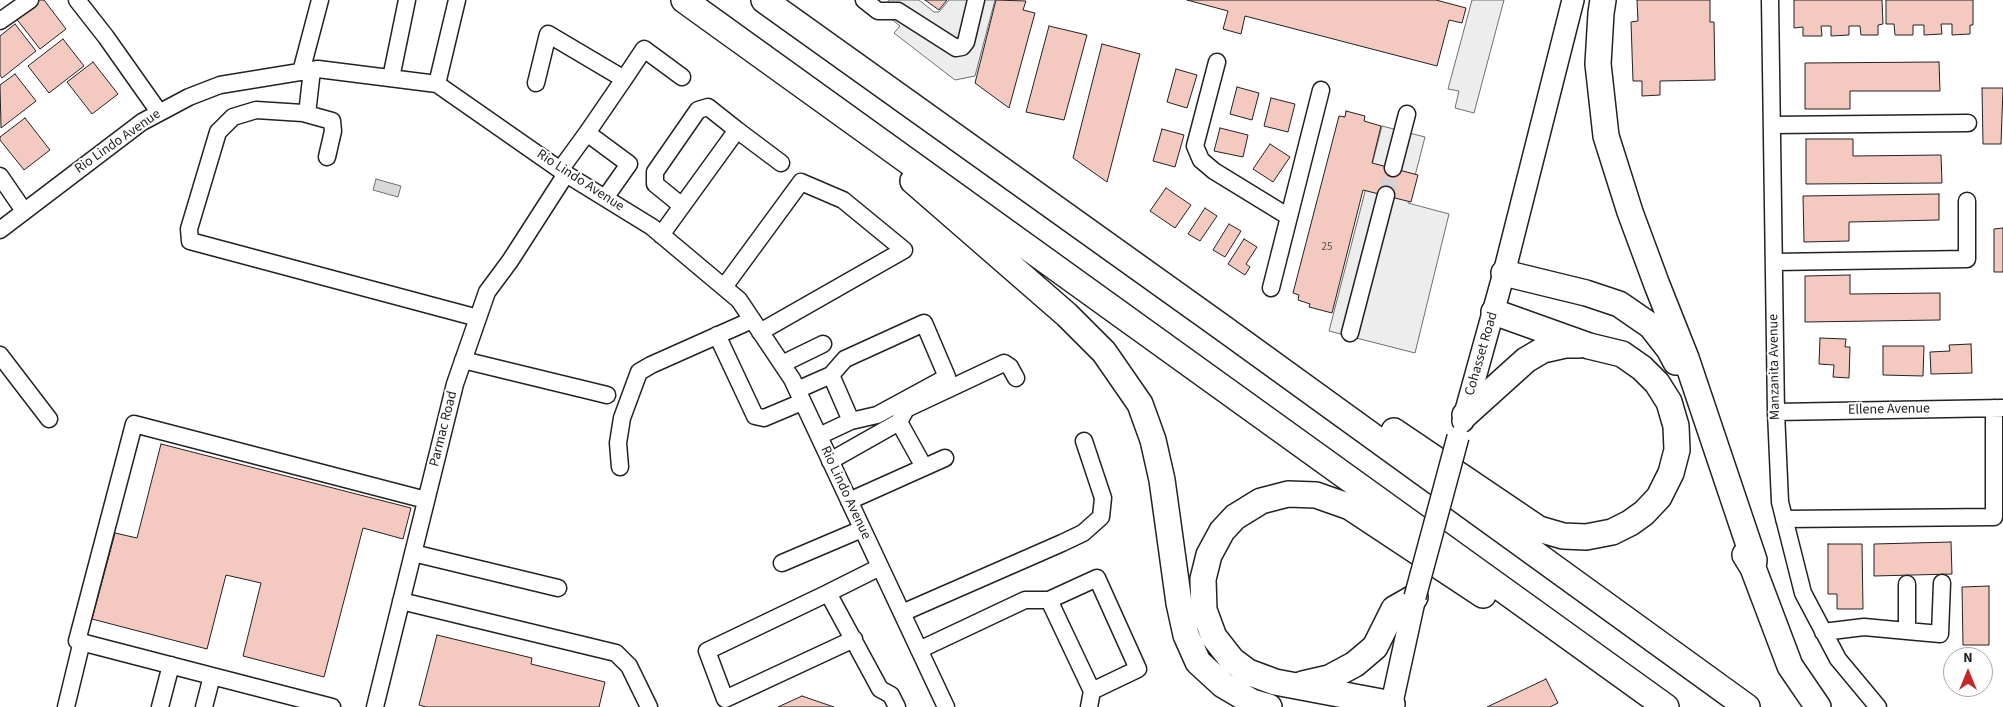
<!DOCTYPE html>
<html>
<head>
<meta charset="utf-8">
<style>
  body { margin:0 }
  #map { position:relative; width:2003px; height:707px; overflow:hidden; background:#fff; font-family:"Source Sans 3",sans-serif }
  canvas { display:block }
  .north { position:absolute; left:1943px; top:647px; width:50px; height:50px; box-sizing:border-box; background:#fff; border:1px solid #a7a7a7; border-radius:50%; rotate:0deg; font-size:14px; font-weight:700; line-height:20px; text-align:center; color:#222 }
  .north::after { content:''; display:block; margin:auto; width:18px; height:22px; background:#c62828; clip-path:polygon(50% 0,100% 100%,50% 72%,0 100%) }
</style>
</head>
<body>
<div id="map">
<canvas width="2003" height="707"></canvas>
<div class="north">N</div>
</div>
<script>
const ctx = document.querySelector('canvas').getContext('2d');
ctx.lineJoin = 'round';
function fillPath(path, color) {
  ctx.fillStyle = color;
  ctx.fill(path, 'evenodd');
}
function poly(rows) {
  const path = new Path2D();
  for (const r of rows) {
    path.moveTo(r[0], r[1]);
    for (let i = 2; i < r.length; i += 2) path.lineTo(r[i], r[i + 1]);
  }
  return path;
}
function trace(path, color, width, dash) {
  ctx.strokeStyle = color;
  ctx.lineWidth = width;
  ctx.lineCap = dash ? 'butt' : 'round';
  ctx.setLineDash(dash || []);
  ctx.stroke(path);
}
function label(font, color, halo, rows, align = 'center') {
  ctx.font = font + ' "Source Sans 3",sans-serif';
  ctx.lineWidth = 4;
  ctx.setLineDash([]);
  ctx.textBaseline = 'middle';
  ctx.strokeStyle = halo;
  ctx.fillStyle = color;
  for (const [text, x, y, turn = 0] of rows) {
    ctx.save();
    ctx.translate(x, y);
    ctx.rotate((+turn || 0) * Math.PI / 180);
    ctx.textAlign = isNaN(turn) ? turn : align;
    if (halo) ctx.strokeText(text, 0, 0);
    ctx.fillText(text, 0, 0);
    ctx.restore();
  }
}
const parking = poly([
  [889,0,919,0,934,12,939,12,949,0,995,0,975,76,955,80,894,33,900,26,890,18,878,16,889,0],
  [1472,0,1504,0,1474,113,1455,108,1459,91,1448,89,1472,0],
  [1382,126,1425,137,1408,203,1449,214,1415,353,1329,331,1382,126]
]);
fillPath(parking, '#ededed');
trace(parking, '#6f6f6f', 1);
const water = poly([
  [376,179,401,186,398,197,373,190,376,179]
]);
fillPath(water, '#d9d9d9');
trace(water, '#6f6f6f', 1);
const building = poly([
  [37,0,44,0,66,29,40,49,15,17,37,0],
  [925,0,947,0,939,10,925,0],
  [996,0,1026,1,1023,10,1035,13,1009,108,975,83,996,0],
  [1187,0,1436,0,1466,8,1462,23,1449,20,1437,66,1245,16,1241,34,1223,29,1228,11,1187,0],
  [1637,0,1710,0,1710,22,1714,22,1715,80,1660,81,1660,95,1642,96,1642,81,1633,81,1631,22,1638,21,1637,0],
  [1794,0,1882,0,1883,24,1878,25,1878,35,1861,35,1860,26,1849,26,1849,35,1831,36,1831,26,1821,26,1822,36,1803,36,1803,27,1794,28,1794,0],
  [1886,0,1973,0,1973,25,1970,25,1970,34,1952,35,1952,24,1941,24,1942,34,1924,35,1924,25,1913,25,1913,35,1895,35,1894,24,1886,24,1886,0],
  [15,24,36,51,2,78,0,75,0,36,15,24],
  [1049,26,1087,35,1064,120,1026,112,1049,26],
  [63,39,84,66,49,93,28,66,63,39],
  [1102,44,1140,54,1107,182,1073,158,1102,44],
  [93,62,118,94,92,114,67,82,93,62],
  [1939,62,1940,91,1850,91,1850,109,1805,109,1805,63,1939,62],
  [1176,69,1197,75,1187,108,1167,102,1176,69],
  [15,74,36,101,1,128,0,85,15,74],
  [1237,87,1259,93,1252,120,1230,114,1237,87],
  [1982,88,2003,88,2001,144,1983,144,1982,88],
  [1271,98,1295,104,1288,132,1264,126,1271,98],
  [1346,111,1365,116,1364,121,1381,126,1372,163,1418,175,1411,202,1363,190,1332,313,1309,307,1310,304,1298,300,1299,295,1293,293,1339,116,1345,117,1346,111],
  [25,118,50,150,24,170,0,140,0,137,25,118],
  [1220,128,1248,135,1243,157,1214,151,1220,128],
  [1162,129,1184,135,1175,167,1153,161,1162,129],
  [1806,139,1853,139,1853,156,1941,155,1942,183,1806,184,1806,139],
  [1270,144,1290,157,1273,182,1253,169,1270,144],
  [1166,188,1191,205,1175,228,1150,211,1166,188],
  [1939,194,1939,220,1849,222,1849,241,1804,242,1803,196,1939,194],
  [1205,208,1217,216,1200,241,1188,234,1205,208],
  [1229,224,1241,231,1225,257,1213,250,1229,224],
  [2003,228,2003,272,1994,272,1994,229,2003,228],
  [1244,239,1257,247,1246,264,1250,267,1245,275,1228,264,1244,239],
  [1850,275,1850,294,1940,293,1940,320,1805,322,1805,276,1850,275],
  [1820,338,1846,339,1845,347,1850,347,1849,378,1833,377,1834,365,1819,364,1820,338],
  [1971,344,1972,373,1931,374,1930,352,1950,351,1949,345,1971,344],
  [1883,346,1924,346,1923,376,1883,375,1883,346],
  [161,444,411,508,403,539,363,528,324,677,243,656,261,583,226,575,207,649,92,619,115,533,137,538,161,444],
  [1951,542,1952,574,1874,576,1874,544,1951,542],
  [1828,544,1862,544,1863,609,1837,609,1837,594,1828,594,1828,544],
  [1989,586,1989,645,1963,645,1962,587,1989,586],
  [437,635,532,658,531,664,605,682,599,707,426,707,419,705,437,635],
  [1546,679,1558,703,1550,707,1487,707,1546,679],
  [802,696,834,707,778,707,802,696]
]);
fillPath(building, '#f3c9c0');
trace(building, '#222', 1);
trace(poly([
  [1386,195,1393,168]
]), '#d3d3d3', 16, [16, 8]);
const minor = poly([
  [77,0,106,37,159,112],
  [864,0,878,11,898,11,956,48,962,47,966,42,976,0],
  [1770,0,1776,412,1780,502,1803,593,1838,659,1878,707],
  [0,21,30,0],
  [1217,62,1195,146,1201,160,1214,171,1289,217],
  [301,72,320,0],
  [391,78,407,0],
  [624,79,644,49,682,77],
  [536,83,548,34,624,79,587,133],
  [437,84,457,0],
  [307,114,312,70],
  [1772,125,1968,123],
  [737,130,781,163],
  [327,157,333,131,332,121,303,113,256,110,233,117,218,132,189,229,190,241,478,318],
  [1393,168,1407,114],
  [560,170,587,133,629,164,605,198],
  [0,176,24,211],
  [0,230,142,122,189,97,220,85,318,69,437,84,566,174,652,227,739,300,792,379,946,707],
  [661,235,737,130,708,107,698,110,655,172,655,184,682,206],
  [1774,262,1967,259,1967,201],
  [724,287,801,182,843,200,904,250,760,332],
  [1271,288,1321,90],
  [1350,333,1386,195],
  [717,335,755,416,764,418,802,402],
  [0,355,49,419],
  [463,360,607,395],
  [782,364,823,344],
  [831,375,845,359,924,323,947,377,877,415,851,421],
  [797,390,831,375,851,421,819,436],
  [1776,412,2003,408],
  [899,422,924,467],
  [830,461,899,422,906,409,1004,363,1010,367,1016,378],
  [620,467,618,443,622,418,639,372,651,365,752,320],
  [849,501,945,458],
  [1784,519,1994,517,1994,408],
  [413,553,558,588],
  [782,563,862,529],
  [880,567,828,593,880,689,891,695,897,707],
  [828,593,707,651,725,699,854,639],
  [1049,600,1092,691,1089,707],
  [401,601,616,653,629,666,649,707],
  [902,613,1062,543,1083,533,1101,517,1103,498,1084,441],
  [1907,631,1940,634,1942,583],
  [1823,632,1864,627,1907,631,1907,584],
  [919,650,1025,600,1049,600,1097,578,1138,669,1092,691],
  [212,676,77,641,134,424,426,500],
  [66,707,82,641],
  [160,707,171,665],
  [204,707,212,676,332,707],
  [375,707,455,384,487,292,510,261,566,174]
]);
const major = poly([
  [1463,421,1504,273,1573,0],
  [1391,707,1415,597]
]);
const highway = poly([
  [684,0,1666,707],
  [764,0,1223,328,1747,707],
  [1603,0,1601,13,1598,64,1606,136,1630,212,1657,285,1686,358,1754,560,1753,568],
  [913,181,1067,315,1104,352,1140,404,1153,440,1162,480,1179,603,1186,635,1198,662,1223,685,1252,702,1269,707],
  [1504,273,1586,293,1619,304,1651,326,1669,349,1676,362],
  [1465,415,1526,360,1543,350,1565,345,1579,345],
  [1394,431,1539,529,1563,536,1586,537,1612,532,1630,523,1644,513,1659,497,1671,473,1677,450,1676,426,1669,402,1657,383,1642,368,1622,354,1589,346,1494,312],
  [1745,555,1753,568,1790,666,1818,707],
  [1303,684,1329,678,1355,664,1375,647,1394,609,1415,597],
  [1392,704,1275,682,1248,672,1232,660,1214,637,1204,610,1203,579,1209,555,1222,531,1235,517,1261,501,1288,494,1316,495,1350,507,1483,595]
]);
trace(minor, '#222', 19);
trace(major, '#222', 24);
trace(highway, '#222', 28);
trace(minor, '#fff', 16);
trace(major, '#fff', 21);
trace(highway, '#fff', 25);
const majorBridge = poly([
  [1415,597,1458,437]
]);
trace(majorBridge, '#222', 24, []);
trace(majorBridge, '#fff', 21);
label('11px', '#564c4a', null, [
  ["25",1327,248]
]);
label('14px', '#222', '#fff', [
  ["Rio Lindo Avenue",118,142,-35],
  ["Rio Lindo Avenue",580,181,33],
  ["Cohasset Road",1482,354,-74],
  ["Manzanita Avenue",1775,367,-91],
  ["Ellene Avenue",1889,410,-1],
  ["Parmac Road",444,429,-76],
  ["Rio Lindo Avenue",845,493,65]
]);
</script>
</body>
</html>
